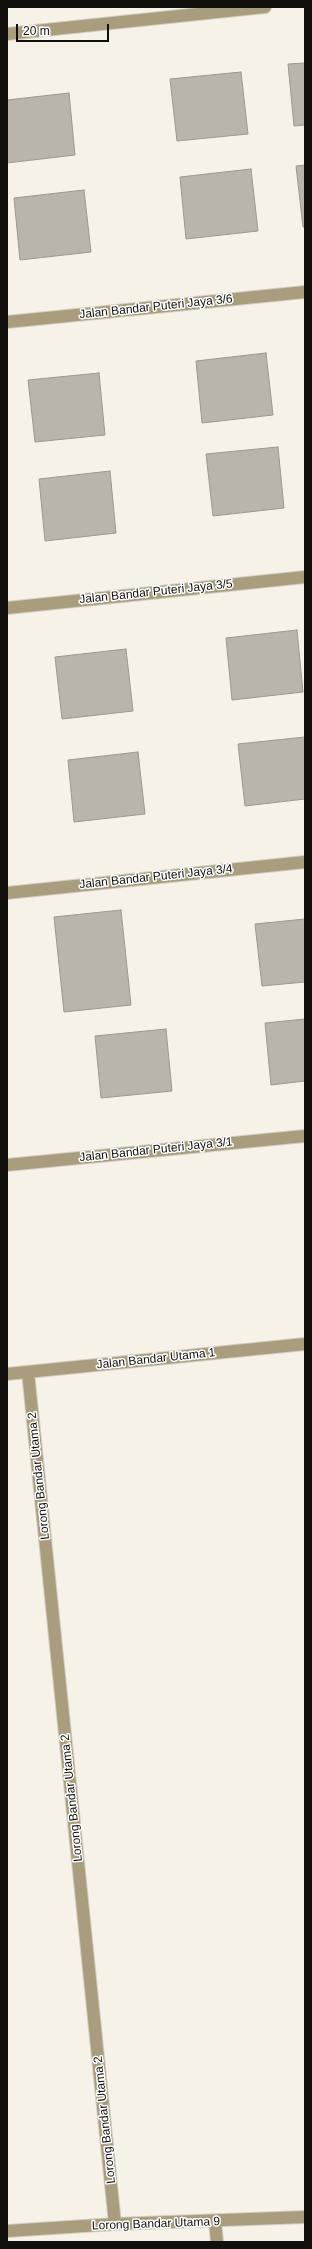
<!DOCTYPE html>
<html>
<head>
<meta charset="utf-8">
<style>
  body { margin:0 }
  #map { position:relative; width:312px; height:2249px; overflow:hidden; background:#f6f2e7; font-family:Arial,sans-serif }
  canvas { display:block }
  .frame { position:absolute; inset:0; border:8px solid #100f0b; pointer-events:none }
  .scale { position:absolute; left:16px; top:24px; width:93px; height:18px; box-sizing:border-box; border:2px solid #100f0b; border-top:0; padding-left:5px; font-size:12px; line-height:14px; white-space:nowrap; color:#100f0b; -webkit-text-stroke:3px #fff; paint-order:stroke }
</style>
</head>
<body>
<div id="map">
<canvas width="312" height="2249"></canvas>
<div class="frame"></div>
<div class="scale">20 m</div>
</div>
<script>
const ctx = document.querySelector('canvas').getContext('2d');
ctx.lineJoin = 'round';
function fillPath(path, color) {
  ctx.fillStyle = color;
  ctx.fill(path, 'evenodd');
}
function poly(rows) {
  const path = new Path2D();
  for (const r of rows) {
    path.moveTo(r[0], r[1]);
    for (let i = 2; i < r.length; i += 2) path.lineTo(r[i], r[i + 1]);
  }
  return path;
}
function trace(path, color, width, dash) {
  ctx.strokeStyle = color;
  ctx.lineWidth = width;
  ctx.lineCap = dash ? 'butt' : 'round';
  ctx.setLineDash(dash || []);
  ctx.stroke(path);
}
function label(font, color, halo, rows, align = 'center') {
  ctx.font = font + ' Arial,sans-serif';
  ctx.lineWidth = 3;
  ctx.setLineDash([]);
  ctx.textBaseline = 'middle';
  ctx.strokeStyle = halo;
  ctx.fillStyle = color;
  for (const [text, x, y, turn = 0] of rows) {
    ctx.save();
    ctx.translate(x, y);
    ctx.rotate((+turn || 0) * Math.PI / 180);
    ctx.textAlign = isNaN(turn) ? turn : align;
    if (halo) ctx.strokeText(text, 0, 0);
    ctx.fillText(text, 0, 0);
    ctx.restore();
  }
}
const building = poly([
  [305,63,305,125,294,126,288,64,305,63],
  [241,72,248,134,177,141,170,79,241,72],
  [69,93,75,155,7,163,7,100,69,93],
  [305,165,305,227,303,227,296,166,305,165],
  [251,169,258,231,186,239,180,177,251,169],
  [84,190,91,252,20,260,14,198,84,190],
  [266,353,273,415,202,423,196,361,266,353],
  [99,373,105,435,35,442,28,380,99,373],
  [278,447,284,508,213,516,206,454,278,447],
  [110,471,116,533,45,541,39,479,110,471],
  [297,630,303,692,232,700,226,638,297,630],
  [126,649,133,711,62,719,55,657,126,649],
  [305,737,305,799,245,806,238,744,305,737],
  [138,752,145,814,74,822,68,760,138,752],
  [121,910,131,1005,64,1012,54,917,121,910],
  [305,919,305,982,262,986,255,924,305,919],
  [305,1019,305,1081,271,1085,265,1023,305,1019],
  [166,1029,172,1091,101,1098,95,1036,166,1029]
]);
fillPath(building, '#b9b5ab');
trace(building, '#9c988e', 1);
const lane = poly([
  [215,2222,217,2242]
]);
const street = poly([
  [7,34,265,7],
  [7,322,305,292],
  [7,608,305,577],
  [7,893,305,862],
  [7,1165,305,1136],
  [28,1372,115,2224],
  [7,1374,305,1344],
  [7,2231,115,2224,305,2217]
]);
trace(lane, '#d1cec4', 14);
trace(street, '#d1cec4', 14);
trace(lane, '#a99d7d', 12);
trace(street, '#a99d7d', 12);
label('12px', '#100f0b', '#fff', [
  ["Jalan Bandar Puteri Jaya 3/6",156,307,-6],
  ["Jalan Bandar Puteri Jaya 3/5",156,592,-6],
  ["Jalan Bandar Puteri Jaya 3/4",156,877,-6],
  ["Jalan Bandar Puteri Jaya 3/1",156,1150,-6],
  ["Jalan Bandar Utama 1",156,1359,-6],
  ["Lorong Bandar Utama 2",39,1476,-96],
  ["Lorong Bandar Utama 2",72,1798,-96],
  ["Lorong Bandar Utama 2",105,2120,-96],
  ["Lorong Bandar Utama 9",156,2224,-2]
]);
</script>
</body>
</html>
